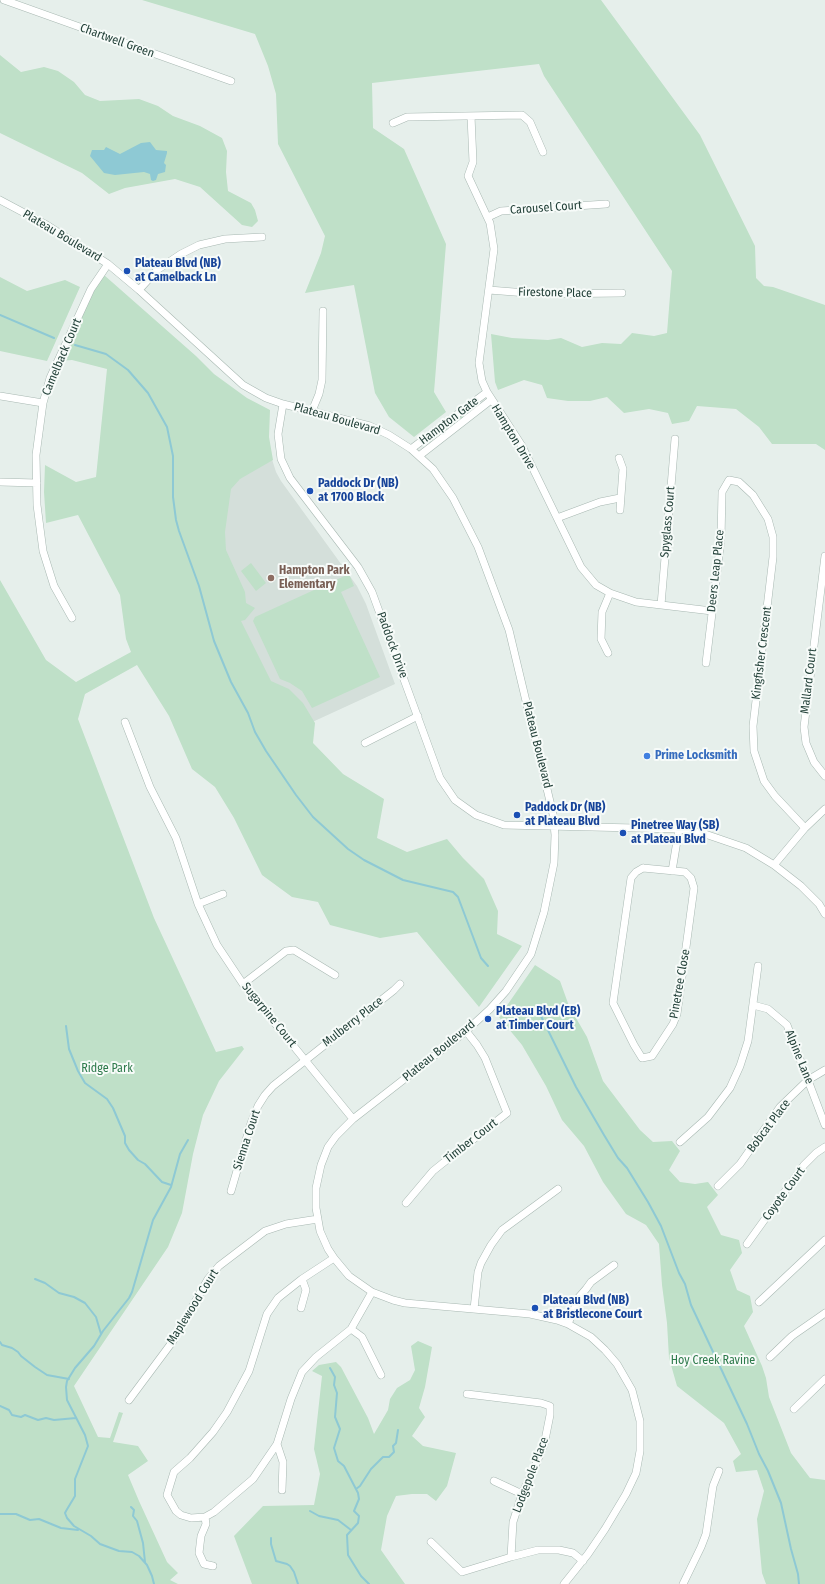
<!DOCTYPE html>
<html>
<head>
<meta charset="utf-8">
<style>
  body { margin:0 }
  canvas { display:block; background:#e6efeb }
</style>
</head>
<body>
<canvas width="825" height="1584"></canvas>
<script>
const ctx = document.querySelector('canvas').getContext('2d');
ctx.lineJoin = 'round';
function fillPath(path, color) {
  ctx.fillStyle = color;
  ctx.fill(path, 'evenodd');
}
function poly(rows) {
  const path = new Path2D();
  for (const r of rows) {
    path.moveTo(r[0], r[1]);
    for (let i = 2; i < r.length; i += 2) path.lineTo(r[i], r[i + 1]);
  }
  return path;
}
function trace(path, color, width, dash) {
  ctx.strokeStyle = color;
  ctx.lineWidth = width;
  ctx.lineCap = dash ? 'butt' : 'round';
  ctx.setLineDash(dash || []);
  ctx.stroke(path);
}
function label(font, color, halo, rows, align = 'center') {
  ctx.font = font + ' "Fira Sans Condensed",sans-serif';
  ctx.lineWidth = 4;
  ctx.setLineDash([]);
  ctx.textBaseline = 'middle';
  ctx.strokeStyle = halo;
  ctx.fillStyle = color;
  for (const [text, x, y, turn = 0] of rows) {
    ctx.save();
    ctx.translate(x, y);
    ctx.rotate((+turn || 0) * Math.PI / 180);
    ctx.textAlign = isNaN(turn) ? turn : align;
    if (halo) ctx.strokeText(text, 0, 0);
    ctx.fillText(text, 0, 0);
    ctx.restore();
  }
}
fillPath(poly([
  [269,450,276,472,281,481,357,586,366,604,395,684,295,730,252,676,218,516,221,485]
]), '#d4dfda');
fillPath(poly([
  [142,0,601,0,700,135,755,246,756,278,764,286,773,287,825,305,825,450,816,444,772,444,759,427,736,409,697,406,689,421,672,424,668,413,649,409,624,413,607,397,590,401,568,401,547,398,542,385,524,380,498,390,495,382,491,334,512,338,548,340,561,338,582,347,602,343,621,344,632,333,654,336,667,333,672,271,544,76,539,64,372,83,373,128,404,149,446,244,434,392,446,412,414,437,389,417,375,393,354,285,305,293,321,253,325,236,278,144,276,94,268,66,255,34],
  [0,55,21,72,44,67,58,71,74,82,85,95,100,101,139,99,158,106,173,116,200,126,222,138,227,151,226,172,228,191,251,203,255,210,258,221,252,227,242,225,200,187,175,179,125,188,109,194,82,173,0,133],
  [104,275,196,356,214,374,247,398,270,410,269,437,273,460,240,479,231,489,225,532,226,550,245,592,246,603,255,608,245,620,241,621,271,681,289,689,303,703,315,723,313,743,343,774,384,799,377,838,407,852,447,839,463,858,484,879,498,911,497,934,522,946,479,1007,417,932,380,938,330,925,318,902,292,897,262,875,234,818,215,787,192,769,169,716,137,665,85,694,78,719,154,918,167,946,216,1052,242,1046,244,1049,219,1081,203,1115,193,1154,182,1213,168,1247,74,1386,98,1437,110,1438,119,1412,123,1413,113,1442,138,1446,148,1461,128,1475,139,1501,167,1562,178,1573,170,1580,178,1584,0,1584,0,580,46,660,76,682,131,652,126,639,120,595,78,515,46,523,44,492,45,465,76,482,96,477,107,369,72,360,60,361,93,290],
  [0,277,27,291,65,280,80,287,47,361,0,351],
  [476,402,479,405,429,443,426,439],
  [251,563,266,583,256,591,241,571],
  [349,574,354,586,341,592,380,677,312,708,302,691,290,683,280,679,253,621,255,617],
  [535,965,560,981,569,1006,587,1037,603,1081,640,1130,653,1142,672,1141,680,1151,669,1170,680,1182,695,1184,708,1182,718,1195,707,1207,721,1235,739,1240,742,1253,730,1270,737,1290,750,1296,753,1312,744,1326,762,1366,766,1378,769,1397,791,1453,810,1478,825,1480,825,1584,766,1584,762,1573,757,1519,764,1491,757,1470,736,1472,733,1461,741,1454,724,1423,677,1386,669,1358,667,1323,662,1285,659,1244,646,1225,626,1214,603,1182,584,1146,562,1120,546,1086,522,1045,499,1017],
  [418,1341,432,1347,425,1387,419,1408,425,1417,412,1436,423,1446,456,1453,447,1486,436,1501,427,1494,412,1494,396,1496,387,1516,381,1550,405,1584,252,1584,234,1536,263,1506,314,1505,320,1474,314,1449,322,1376,312,1371,319,1365,336,1362,341,1367,368,1418,374,1434,388,1410,390,1399,397,1388,410,1380,415,1370,411,1346]
]), '#bfe0c8');
fillPath(poly([
  [150,142,156,150,167,151,167,153,164,163,166,165,165,172,158,174,156,180,153,181,151,180,150,174,144,172,115,175,104,173,90,156,92,150,104,150,106,147,120,154,141,143]
]), '#8ec9d4');
trace(poly([
  [0,315,54,338],
  [75,345,106,354,128,370,148,393,167,427,173,456,173,497,176,520,179,531,199,586,214,641,231,682,248,713,255,732,266,751,296,795,313,817,348,849,364,860,403,880,453,892,458,897,481,958,488,966],
  [536,1006,576,1087,604,1135,618,1158,627,1168,648,1202,661,1226,679,1273,685,1284,691,1305,747,1424,759,1454,768,1471,781,1503,791,1549,798,1574,799,1584],
  [66,1026,69,1049,78,1071,85,1083,107,1099,113,1108,125,1136,125,1143,129,1150,138,1160,145,1164,162,1182,171,1185],
  [35,1279,45,1283,59,1293,74,1297,85,1303,96,1317,101,1334],
  [0,1342,2,1345,12,1348,18,1352,21,1356,35,1367,47,1375,69,1379],
  [330,1368,335,1377,334,1385,337,1393,335,1417,340,1429,334,1448,338,1461,344,1466,358,1493,359,1499,354,1511,359,1516,358,1523,347,1535,348,1555,361,1576,369,1584],
  [0,1406,9,1410,12,1415,21,1417,25,1415,38,1420,46,1418,54,1420,76,1418],
  [356,1489,360,1486,371,1469,383,1457,389,1457,394,1452,393,1446,396,1443,398,1430],
  [131,1507,134,1510,133,1516,137,1521,143,1543,145,1562],
  [310,1511,319,1516,338,1520,351,1530],
  [0,1514,16,1514,30,1520,39,1519,61,1528,78,1530],
  [271,1538,271,1544,276,1561,287,1564,290,1566,294,1572,298,1584],
  [154,1584,152,1576,147,1565,139,1556,132,1552,119,1551,100,1544,91,1536,74,1526,67,1518,65,1513,66,1511,75,1496,75,1479,88,1446,85,1435,67,1400,66,1387,67,1381,75,1368,94,1346,103,1331,129,1298,132,1292,153,1220,171,1187,180,1154,188,1140]
]), '#8ec9d4', 2);
const minor = poly([
  [4,0,231,81],
  [471,116,473,162,468,176,490,223,494,249,479,363,482,381,487,392,522,446,581,567,596,585,610,593,636,602,712,611],
  [393,123,407,117,522,115,530,122,543,152],
  [0,200,45,224,108,264,139,290,243,385,266,398,283,404,370,426,389,435,411,449,433,469,453,498,478,547,509,630,553,814,555,835,554,863,544,912,531,954,506,991,490,1009,466,1031,353,1119,336,1136,328,1147,321,1165,316,1188,316,1208,320,1231,328,1249,334,1258,349,1276,372,1292,393,1300,405,1303,530,1314,557,1320,568,1324,591,1337,605,1350,617,1364,632,1390,640,1421,640,1451,636,1473,626,1494,605,1529,588,1554,564,1584],
  [488,217,501,211,606,204],
  [139,290,157,270,181,254,199,245,225,239,262,237],
  [489,290,539,294,622,293],
  [0,396,43,403],
  [283,404,278,434,281,459,290,478,358,567,372,592,440,778,455,800,476,815,504,825,679,829,705,834,746,848,774,865,801,886,819,904,825,914],
  [312,411,319,394,322,380,323,311],
  [411,449,487,392],
  [419,456,491,400],
  [619,458,623,469,620,510],
  [0,482,37,483],
  [557,518,600,502,620,498],
  [825,556,804,727,806,743,814,762,825,776],
  [661,605,675,439],
  [72,618,54,586,43,551,37,505,36,455,43,403,50,378,91,289,108,264],
  [608,653,601,639,602,612,610,593],
  [706,663,721,539,722,492,729,480,739,482,753,495,768,519,773,537,773,557,753,726,754,751,764,781,775,796,805,828],
  [125,722,150,787,176,838,198,904,217,945,243,984,353,1119],
  [365,743,418,716],
  [774,865,805,828,825,809],
  [643,868,685,872,691,878,694,888,677,1014,673,1024,652,1056,642,1058,634,1045,613,1003,631,878,636,872,643,868],
  [672,871,679,829],
  [198,904,223,894],
  [243,984,286,951,294,950,335,975],
  [753,1005,768,1009,787,1025,825,1125],
  [680,1142,708,1117,730,1088,740,1066,748,1041,758,966],
  [718,1186,740,1164,780,1107,808,1080,825,1070],
  [231,1191,251,1123,258,1106,265,1095,273,1086,394,990,400,984],
  [406,1203,433,1171,443,1163,507,1113,485,1058,477,1045,466,1031],
  [747,1244,804,1165,816,1153,825,1147],
  [334,1258,302,1279,278,1298,267,1314,249,1371,227,1412,213,1432,190,1458,174,1472,167,1495,176,1511,181,1515,191,1518,205,1517,214,1512,253,1479,277,1444,291,1399,302,1372,316,1357,351,1329,372,1292],
  [759,1302,825,1240],
  [301,1308,306,1290,302,1279],
  [474,1309,478,1272,481,1263,491,1245,502,1230,558,1189],
  [568,1324,579,1297,586,1289,591,1282,614,1265],
  [351,1329,362,1337,381,1375],
  [770,1357,792,1336,825,1313],
  [467,1394,541,1403,550,1406,550,1415,544,1445,536,1464,522,1494,513,1522,511,1557],
  [129,1400,173,1341,208,1279,219,1266,265,1231,286,1224,318,1219],
  [794,1409,825,1379],
  [277,1444,283,1462,282,1490],
  [494,1481,522,1494],
  [205,1517,206,1524,201,1536,199,1553,204,1564,213,1566],
  [431,1542,462,1572,511,1557,538,1550,559,1550,573,1553,583,1561],
  [683,1584,701,1547,706,1534,713,1486,719,1471]
]);
trace(minor, '#a8b8b2', 8);
trace(minor, '#fff', 7);
for (const [x, y, r, color] of [
  [127,271,4,"#1a4fb4"],
  [310,491,4,"#1a4fb4"],
  [271,578,4,"#8d6e63"],
  [647,756,4,"#3f7fe0"],
  [517,815,4,"#1a4fb4"],
  [623,833,4,"#1a4fb4"],
  [488,1019,4,"#1a4fb4"],
  [535,1308,4,"#1a4fb4"]
]) {
  const dot = new Path2D();
  dot.arc(x, y, r, 0, 2 * Math.PI);
  ctx.fillStyle = color;
  ctx.fill(dot);
  trace(dot, '#f7fbf9', 1.5);
}
label('12px', '#24423a', '#f7fbf9', [
  ["Chartwell Green",117,41,20],
  ["Carousel Court",546,208,-4],
  ["Plateau Boulevard",62,236,31],
  ["Firestone Place",555,293,1],
  ["Camelback Court",62,357,-67],
  ["Plateau Boulevard",337,419,16],
  ["Hampton Gate",449,421,-37],
  ["Hampton Drive",513,437,59],
  ["Spyglass Court",668,522,-85],
  ["Deers Leap Place",716,571,-84],
  ["Paddock Drive",392,645,70],
  ["Kingfisher Crescent",762,653,-83],
  ["Mallard Court",809,681,-83],
  ["Plateau Boulevard",537,745,76],
  ["Pinetree Close",680,984,-80],
  ["Sugarpine Court",269,1015,51],
  ["Mulberry Place",353,1022,-38],
  ["Plateau Boulevard",439,1051,-39],
  ["Alpine Lane",799,1057,68],
  ["Bobcat Place",769,1126,-53],
  ["Sienna Court",247,1140,-72],
  ["Timber Court",471,1141,-38],
  ["Coyote Court",784,1194,-54],
  ["Maplewood Court",193,1307,-58],
  ["Lodgepole Place",531,1475,-69]
]);
label('bold 12px', '#164399', '#f7fbf9', [
  ["Plateau Blvd (NB)",135,264],
  ["at Camelback Ln",135,278],
  ["Paddock Dr (NB)",318,484],
  ["at 1700 Block",318,498],
  ["Paddock Dr (NB)",525,808],
  ["at Plateau Blvd",525,822],
  ["Pinetree Way (SB)",631,826],
  ["at Plateau Blvd",631,840],
  ["Plateau Blvd (EB)",496,1012],
  ["at Timber Court",496,1026],
  ["Plateau Blvd (NB)",543,1301],
  ["at Bristlecone Court",543,1315]
], 'left');
label('bold 12px', '#785e54', '#f7fbf9', [
  ["Hampton Park",279,571],
  ["Elementary",279,585]
], 'left');
label('bold 12px', '#366cbe', '#f7fbf9', [
  ["Prime Locksmith",655,756]
], 'left');
label('12px', '#2d7a4b', '#f7fbf9', [
  ["Ridge Park",107,1069],
  ["Hoy Creek Ravine",713,1361]
]);
</script>
</body>
</html>
